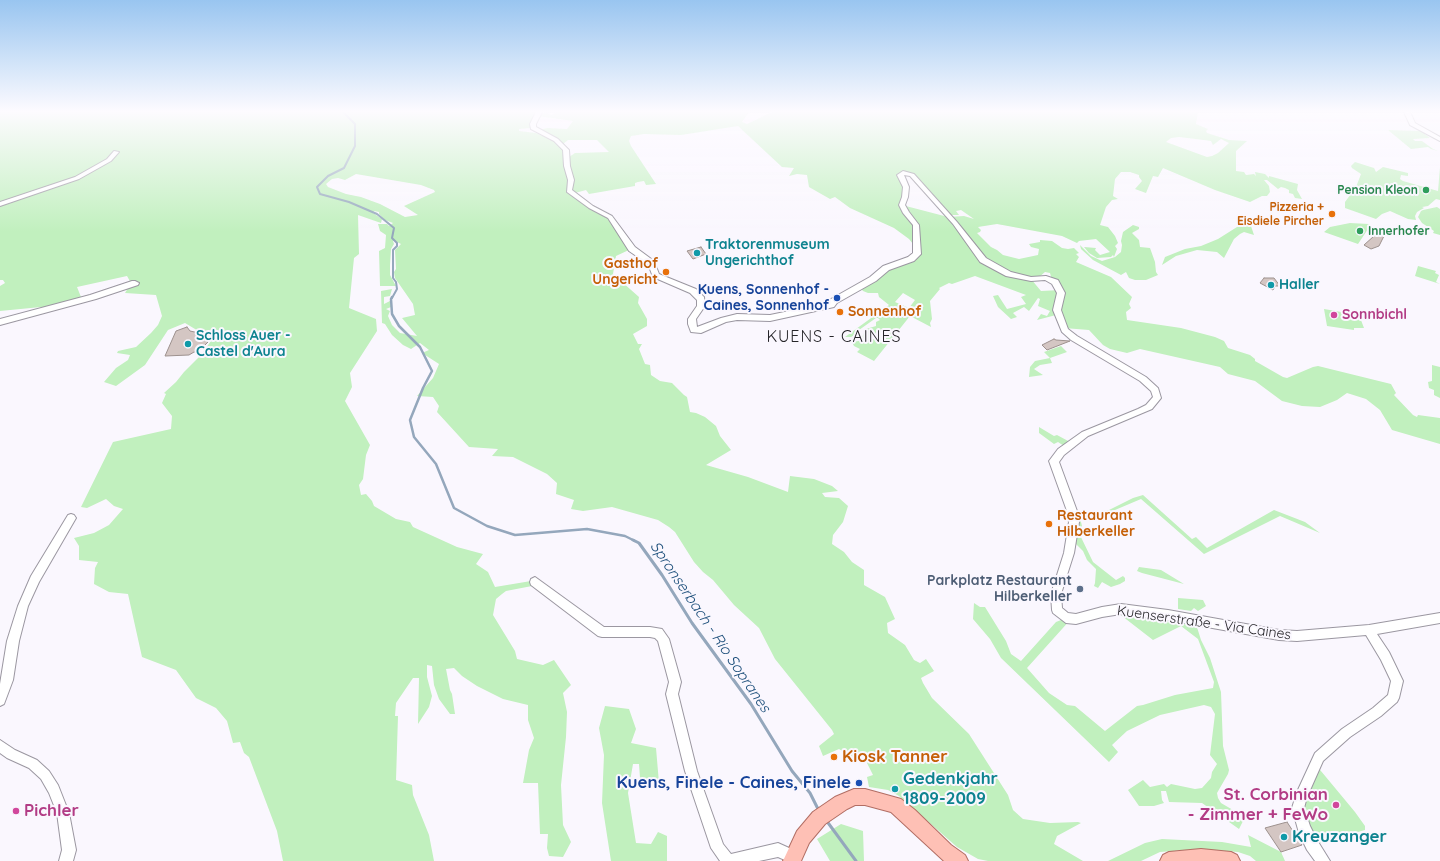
<!DOCTYPE html>
<html>
<head>
<meta charset="utf-8">
<style>
  body { margin:0 }
  canvas { display:block; background:#faf7fe }
</style>
</head>
<body>
<canvas width="1440" height="861"></canvas>
<script>
const ctx = document.querySelector('canvas').getContext('2d');
ctx.lineJoin = 'round';
function fillPath(path, color) {
  ctx.fillStyle = color;
  ctx.fill(path, 'evenodd');
}
function poly(rows) {
  const path = new Path2D();
  for (const r of rows) {
    path.moveTo(r[0], r[1]);
    for (let i = 2; i < r.length; i += 2) path.lineTo(r[i], r[i + 1]);
  }
  return path;
}
function trace(path, color, width, dash) {
  ctx.strokeStyle = color;
  ctx.lineWidth = width;
  ctx.lineCap = dash ? 'butt' : 'round';
  ctx.setLineDash(dash || []);
  ctx.stroke(path);
}
function label(font, color, halo, rows, align = 'center') {
  ctx.font = font + ' Quicksand,sans-serif';
  ctx.lineWidth = 4;
  ctx.setLineDash([]);
  ctx.textBaseline = 'middle';
  ctx.strokeStyle = halo;
  ctx.fillStyle = color;
  for (const [text, x, y, turn = 0] of rows) {
    ctx.save();
    ctx.translate(x, y);
    ctx.rotate((+turn || 0) * Math.PI / 180);
    ctx.textAlign = isNaN(turn) ? turn : align;
    if (halo) ctx.strokeText(text, 0, 0);
    ctx.fillText(text, 0, 0);
    ctx.restore();
  }
}
fillPath(poly([
  [0,112,538,112,530,125,531,128,519,129,519,131,536,133,552,140,563,148,569,183,568,192,611,220,631,249,616,256,613,274,639,297,638,303,647,319,647,326,633,334,638,344,642,344,639,349,645,364,650,365,651,375,660,381,672,383,684,395,687,397,690,412,696,413,705,417,716,426,720,436,731,450,706,465,748,477,788,492,790,476,814,479,832,486,838,491,822,493,825,497,839,498,848,506,843,522,833,535,832,544,844,552,852,562,864,570,864,585,885,597,895,619,887,623,888,633,905,645,914,660,920,663,926,659,934,671,921,678,923,683,932,698,969,734,1008,795,1013,810,1023,819,1050,823,1078,822,1081,823,1057,836,1054,844,1083,861,988,861,978,859,957,847,899,796,888,790,869,787,867,777,873,775,863,755,849,758,847,754,839,749,823,756,819,746,834,734,832,730,775,659,759,628,734,605,713,580,703,572,694,562,675,532,669,527,658,520,612,507,583,511,571,509,574,500,556,494,557,483,547,474,513,457,492,456,498,449,469,447,437,412,439,406,433,397,417,396,433,378,439,364,422,353,429,350,420,343,411,349,403,345,392,335,385,324,382,323,381,291,392,289,390,296,384,297,384,304,390,301,391,307,386,309,390,311,388,316,392,325,400,333,417,336,402,318,415,315,413,304,395,278,394,272,396,269,395,250,401,244,395,241,393,241,394,244,391,249,390,265,390,275,396,286,380,286,379,251,385,248,386,235,380,231,378,224,387,224,389,226,393,223,385,220,379,214,379,212,374,211,373,213,382,219,381,223,358,215,359,254,354,258,349,308,376,319,377,331,350,373,352,387,345,401,370,445,366,455,363,479,359,485,361,495,366,494,372,501,374,506,396,519,410,522,413,527,457,547,483,554,476,564,488,572,495,587,531,581,532,586,506,591,502,594,496,599,493,615,515,651,517,659,543,665,554,660,571,685,563,693,567,712,566,737,561,785,563,825,571,842,563,857,549,856,547,848,548,834,540,834,538,783,523,783,529,750,534,738,528,720,528,705,503,699,477,686,462,676,454,668,446,669,450,690,452,694,455,714,450,714,439,699,434,685,432,666,427,665,427,677,432,696,429,707,418,724,419,678,413,678,396,703,395,716,398,716,396,780,412,785,413,795,429,835,434,861,283,861,277,831,249,757,244,753,240,742,233,743,227,721,216,708,196,698,176,670,142,657,128,594,109,592,94,584,95,568,98,562,79,560,79,546,74,538,94,533,109,525,123,509,114,506,106,499,87,508,81,507,113,442,171,429,172,416,162,403,166,394,164,393,176,382,184,372,201,355,213,338,200,332,185,323,168,330,145,365,116,386,104,382,116,368,128,360,130,355,117,353,118,351,136,347,151,333,158,325,162,316,156,295,125,293,131,283,127,276,77,287,81,297,103,291,104,293,46,309,41,307,0,311,0,286,5,283,3,280,0,280],
  [356,174,421,185,434,190,435,192,404,206,418,215,405,217,380,204,361,197,346,194,328,187,326,184,332,179,338,178,345,180],
  [541,112,552,115,556,112,749,112,742,122,747,124,772,112,1198,112,1196,124,1208,129,1206,131,1207,133,1229,140,1247,141,1236,151,1236,171,1244,172,1246,175,1254,174,1256,176,1255,172,1265,174,1269,178,1269,176,1298,184,1297,190,1302,199,1295,198,1293,194,1289,193,1289,190,1285,188,1281,187,1278,189,1267,180,1264,180,1269,186,1270,192,1267,196,1262,196,1250,202,1215,190,1163,168,1158,177,1153,176,1146,193,1135,189,1142,181,1139,177,1139,175,1130,172,1121,172,1115,179,1113,196,1118,199,1112,200,1106,207,1100,225,1108,227,1115,236,1118,243,1115,246,1117,249,1114,257,1113,255,1111,257,1097,258,1089,253,1084,247,1096,248,1095,250,1100,255,1110,252,1096,239,1079,241,1077,243,1062,236,997,224,978,227,981,230,980,232,977,233,991,247,997,250,1003,255,1019,259,1038,255,1039,249,1031,247,1029,244,1040,242,1040,240,1052,241,1062,248,1068,249,1074,248,1079,253,1076,254,1079,257,1076,262,1111,277,1132,297,1129,304,1131,308,1126,312,1127,320,1181,328,1215,337,1224,341,1228,348,1250,355,1255,359,1255,361,1283,377,1287,378,1313,367,1318,366,1391,384,1396,393,1394,395,1413,415,1417,417,1418,415,1440,418,1440,444,1392,430,1380,410,1366,399,1347,393,1337,400,1320,407,1302,406,1282,401,1255,381,1228,374,1220,367,1140,349,1127,353,1110,349,1103,345,1089,330,1064,328,1056,315,1037,320,1041,314,1047,316,1050,311,1038,306,1040,299,1038,298,1029,311,1024,307,1013,313,1017,317,1011,319,998,307,993,296,998,295,1007,309,1026,304,1021,297,1026,295,975,276,952,284,949,283,939,288,940,289,930,301,932,319,930,323,931,327,910,316,874,361,857,352,860,349,854,346,852,342,865,340,861,339,866,329,876,326,876,322,880,320,878,318,876,318,859,330,859,333,851,337,845,337,889,305,879,297,878,293,868,293,863,291,860,287,882,271,908,261,917,249,909,239,894,228,850,208,835,197,830,199,809,187,807,175,797,174,789,176,794,168,782,167,738,126,681,135,644,134,631,136,629,141,631,146,656,184,646,185,644,181,638,182,635,183,635,186,589,194,586,190,575,193,572,190,574,178,569,168,569,157,575,153,609,152,597,140,568,140,563,144,539,130,547,128,567,129,573,121,538,116],
  [1179,137,1204,140,1211,141,1213,145,1221,139,1229,143,1218,153,1212,156,1207,157,1166,142,1171,138],
  [903,173,912,175,946,215,959,215,956,211,961,210,974,219,964,216,948,217,902,205,906,187],
  [1045,272,1050,273,1052,280,1061,290,1041,291,1031,279,1038,278],
  [903,293,915,300,909,308,895,302],
  [1388,130,1421,131,1430,138,1413,139,1415,141,1422,141,1433,149,1438,151,1431,149,1428,147,1411,149],
  [1355,162,1374,168,1376,172,1383,167,1408,173,1408,176,1401,175,1400,179,1403,181,1438,191,1440,167,1440,200,1436,199,1428,206,1422,207,1424,208,1417,212,1415,216,1416,220,1408,219,1390,211,1382,214,1376,219,1345,208,1345,202,1356,187,1361,174,1352,168,1351,166],
  [1437,207,1440,209,1440,235,1433,233,1434,231,1422,223,1418,217,1421,211,1423,210],
  [1245,219,1249,220,1254,235,1244,232,1240,234,1234,239,1224,258,1217,252,1197,250,1176,256,1162,265,1165,257,1185,249,1201,246,1218,239,1237,227],
  [1350,223,1369,224,1368,229,1358,244,1324,232,1330,227],
  [1133,225,1139,227,1139,229,1132,233,1139,240,1140,247,1150,248,1155,262,1156,272,1158,275,1146,280,1135,280,1129,278,1126,272,1121,275,1093,260,1081,249,1080,245,1091,256,1102,261,1115,257,1121,252,1122,245,1121,241,1123,232],
  [1418,266,1436,271,1435,273,1439,275,1436,282,1440,284,1415,276],
  [1324,309,1359,315,1364,328,1354,328,1354,330,1327,326],
  [1061,346,1067,352,1050,358,1052,363,1040,365,1034,369,1043,375,1029,377,1030,367,1035,361,1050,358,1044,352],
  [1432,365,1440,367,1440,398,1434,395,1434,390,1429,388,1428,382,1432,381],
  [1039,427,1054,436,1057,435,1070,442,1064,446,1058,442,1054,444,1039,433],
  [1143,495,1192,539,1196,537,1207,548,1274,510,1305,522,1320,533,1280,516,1204,554,1141,499,1115,510,1080,518,1082,526,1079,533,1093,562,1116,580,1123,576,1125,578,1125,581,1120,584,1111,587,1102,582,1098,588,1094,586,1095,583,1096,569,1087,560,1083,551,1072,540,1077,516,1109,510,1133,498],
  [1139,567,1161,570,1184,584,1142,573,1137,571],
  [1178,598,1203,600,1206,606,1198,611,1194,608,1191,611,1178,609],
  [974,603,980,607,985,607,1006,641,1011,654,1021,661,1056,622,1066,618,1071,619,1027,668,1049,693,1067,705,1075,706,1105,731,1137,706,1143,705,1175,695,1213,688,1214,682,1198,639,1181,626,1153,640,1122,616,1117,610,1196,624,1201,640,1210,658,1221,692,1223,746,1229,770,1228,774,1217,793,1218,798,1221,803,1245,817,1239,829,1202,803,1169,802,1166,791,1161,791,1162,800,1164,803,1154,806,1139,806,1128,790,1143,780,1150,787,1164,784,1167,787,1171,784,1195,789,1202,788,1211,778,1212,772,1217,764,1210,755,1215,714,1211,707,1204,705,1160,715,1127,731,1112,745,1118,752,1109,762,1001,658,990,639,973,619],
  [605,706,629,709,636,729,631,743,656,748,659,783,647,788,640,778,639,764,633,764,628,793,636,843,651,844,658,832,667,836,667,861,611,861,602,803,604,755,599,728],
  [1316,765,1355,812,1365,826,1365,830,1312,845,1301,796],
  [841,824,863,831,864,861,830,861,817,839],
  [1248,835,1281,852,1285,861,1256,861,1250,856,1238,852,1199,849,1160,852,1141,861,1108,861,1145,843,1162,839,1222,842,1251,847]
]), '#c1f0be');
trace(poly([
  [343,112,355,124,355,146,344,168,328,176,317,187,320,194,349,202,377,214,394,228,392,238,397,243,397,246,393,250,393,278,396,282,397,289,392,298]
]), '#94a7bc', 2);
trace(poly([
  [392,297,391,299,392,314,399,326,420,347,432,371,423,388,410,420,414,437,436,464,454,508,487,526,515,535,587,529,625,536,635,541]
]), '#94a7bc', 2.5);
trace(poly([
  [633,540,639,543,662,575,692,623,751,704,792,771,810,793,819,811],
  [826,820,856,861]
]), '#94a7bc', 3);
const building = poly([
  [1376,231,1385,234,1379,246,1371,249,1364,245,1374,236,1376,231],
  [701,247,706,254,693,259,687,251,701,247],
  [1264,278,1274,278,1280,286,1275,286,1273,290,1260,283,1264,278],
  [187,327,190,331,199,333,211,339,198,352,194,352,189,355,165,356,176,331,187,327],
  [1054,339,1056,340,1070,341,1047,350,1042,345,1054,339],
  [1287,822,1302,845,1281,852,1265,828,1287,822]
]);
fillPath(building, '#d4c6c3');
trace(building, '#9d918e', 1);
const minor = poly([
  [536,112,542,112,536,124,536,127,558,139,569,150,570,166,574,180,572,190,593,206,612,216,635,247,654,261,659,274,696,289,704,297,705,306,696,319,697,327,721,318,737,314,770,315,828,303,831,299,870,277,883,266,908,257,913,253,913,225,903,213,899,205,902,197,903,187,897,175,903,171,914,174,957,222,986,258,1011,272,1031,277,1046,276,1058,280,1065,293,1061,310,1068,329,1077,336,1146,377,1158,388,1161,398,1152,409,1088,436,1064,455,1059,462,1077,511,1079,522,1074,553,1061,594,1062,608,1068,613,1076,614,1102,607,1121,604,1168,610,1279,630,1297,631,1369,625,1440,613,1440,623,1377,634,1389,652,1403,681,1399,698,1397,702,1381,716,1350,737,1323,761,1307,797,1304,808,1310,826,1317,840,1330,861,1315,861,1307,850,1299,833,1292,808,1297,792,1315,753,1342,729,1373,708,1388,695,1391,681,1381,660,1366,635,1297,641,1279,640,1168,620,1121,614,1102,617,1076,624,1066,623,1053,613,1052,610,1051,594,1064,553,1069,522,1067,511,1049,461,1058,449,1082,432,1138,409,1146,405,1153,397,1151,391,1140,381,1071,340,1062,332,1053,310,1057,293,1052,284,1045,280,1031,281,1006,276,980,262,953,224,910,176,904,175,909,187,908,197,905,205,909,212,919,225,921,254,914,261,889,270,876,281,837,303,834,307,770,321,737,320,726,322,701,333,691,332,688,324,688,319,697,306,697,300,690,293,653,277,648,264,629,251,608,218,589,208,567,192,568,180,564,166,563,150,554,141,531,129,530,124,536,112],
  [1404,112,1410,112,1415,123,1440,137,1440,141,1410,125,1404,112],
  [114,151,119,152,111,161,79,179,0,206,0,202,75,177,107,159,114,151],
  [132,281,135,281,139,283,138,285,96,299,0,325,0,319,90,295,132,281],
  [71,514,74,515,76,518,39,582,28,606,19,641,13,680,4,704,0,706,0,684,7,641,18,606,31,576,68,515,71,514],
  [535,577,604,627,650,627,662,629,669,639,681,682,678,694,697,771,723,844,731,854,778,843,798,852,800,857,798,861,787,861,778,857,759,861,720,861,711,848,685,771,666,694,669,682,658,641,655,638,650,637,602,637,598,636,531,585,530,582,531,579,535,577],
  [0,740,15,750,37,760,49,771,58,785,69,813,76,850,73,861,59,861,62,850,57,813,49,793,41,779,29,768,7,758,0,753,0,740]
]);
const major = poly([
  [854,789,865,789,901,799,915,810,951,845,965,855,968,861,944,861,891,812,865,805,855,805,847,809,825,824,809,843,801,861,783,861,797,831,813,812,835,797,854,789],
  [1201,849,1231,852,1237,855,1240,861,1160,861,1163,855,1169,852,1201,849]
]);
trace(minor, '#9b97a1', 2);
trace(major, '#b26e64', 2);
fillPath(minor, '#fff');
fillPath(major, '#fec0b5');
const sky = ctx.createLinearGradient(0, 0, 0, 232);
sky.addColorStop(0, '#99c5f0');
sky.addColorStop(0.48, '#fdfbff');
sky.addColorStop(1, '#fdfbff00');
ctx.fillStyle = sky;
ctx.fillRect(0, 0, 1440, 232);
for (const [x, y, r, color] of [
  [1426,190,4,"#2e9e5b"],
  [1332,214,4,"#e8710a"],
  [1360,231,4,"#2e9e5b"],
  [697,253,4,"#0f9aa8"],
  [666,272,4,"#e8710a"],
  [1271,285,4,"#0f9aa8"],
  [837,298,4,"#1a4fb4"],
  [840,312,4,"#e8710a"],
  [1334,315,4,"#d1479c"],
  [188,344,4,"#0f9aa8"],
  [1049,524,4,"#e8710a"],
  [1080,589,4,"#5c6f8a"],
  [834,757,4,"#e8710a"],
  [859,783,4,"#1a4fb4"],
  [895,789,4,"#0f9aa8"],
  [1336,805,4,"#d1479c"],
  [16,811,4,"#d1479c"],
  [1284,837,4,"#0f9aa8"]
]) {
  const dot = new Path2D();
  dot.arc(x, y, r, 0, 2 * Math.PI);
  ctx.fillStyle = color;
  ctx.fill(dot);
  trace(dot, '#faf7fe', 1.5);
}
label('bold 12px', '#27864d', '#faf7fe', [
  ["Pension Kleon",1418,190],
  ["Innerhofer",1368,231,"left"]
], 'right');
label('bold 12px', '#c56008', '#faf7fe', [
  ["Pizzeria +",1324,207],
  ["Eisdiele Pircher",1324,221]
], 'right');
label('bold 14px', '#0d838f', '#faf7fe', [
  ["Traktorenmuseum",705,245],
  ["Ungerichthof",705,261],
  ["Haller",1279,285],
  ["Schloss Auer -",196,336],
  ["Castel d'Aura",196,352]
], 'left');
label('bold 14px', '#c56008', '#faf7fe', [
  ["Gasthof",658,264,"right"],
  ["Ungericht",658,280,"right"],
  ["Sonnenhof",848,312],
  ["Restaurant",1057,516],
  ["Hilberkeller",1057,532]
], 'left');
label('bold 14px', '#164399', '#faf7fe', [
  ["Kuens, Sonnenhof -",829,290],
  ["Caines, Sonnenhof",829,306]
], 'right');
label('bold 14px', '#b23c85', '#faf7fe', [
  ["Sonnbichl",1342,315]
], 'left');
label('bold 14px', '#4e5e75', '#faf7fe', [
  ["Parkplatz Restaurant",1072,581],
  ["Hilberkeller",1072,597]
], 'right');
label('14px', '#262529', '#faf7fe', [
  ["Kuenserstraße - Via Caines",1204,623,8]
]);
label('italic 15px', '#1d4f7b', '#faf7fe', [
  ["Spronserbach - Rio Sopranes",710,627,56]
]);
ctx.letterSpacing = '1px';
label('16px', '#262529', '#faf7fe', [
  ["KUENS - CAINES",834,337]
]);
ctx.letterSpacing = '0px';
label('bold 17px', '#c56008', '#faf7fe', [
  ["Kiosk Tanner",842,757]
], 'left');
label('bold 17px', '#0d838f', '#faf7fe', [
  ["Gedenkjahr",903,779],
  ["1809-2009",903,799],
  ["Kreuzanger",1292,837]
], 'left');
label('bold 17px', '#164399', '#faf7fe', [
  ["Kuens, Finele - Caines, Finele",851,783]
], 'right');
label('bold 17px', '#b23c85', '#faf7fe', [
  ["St. Corbinian",1328,795],
  ["- Zimmer + FeWo",1328,815],
  ["Pichler",24,811,"left"]
], 'right');
</script>
</body>
</html>
